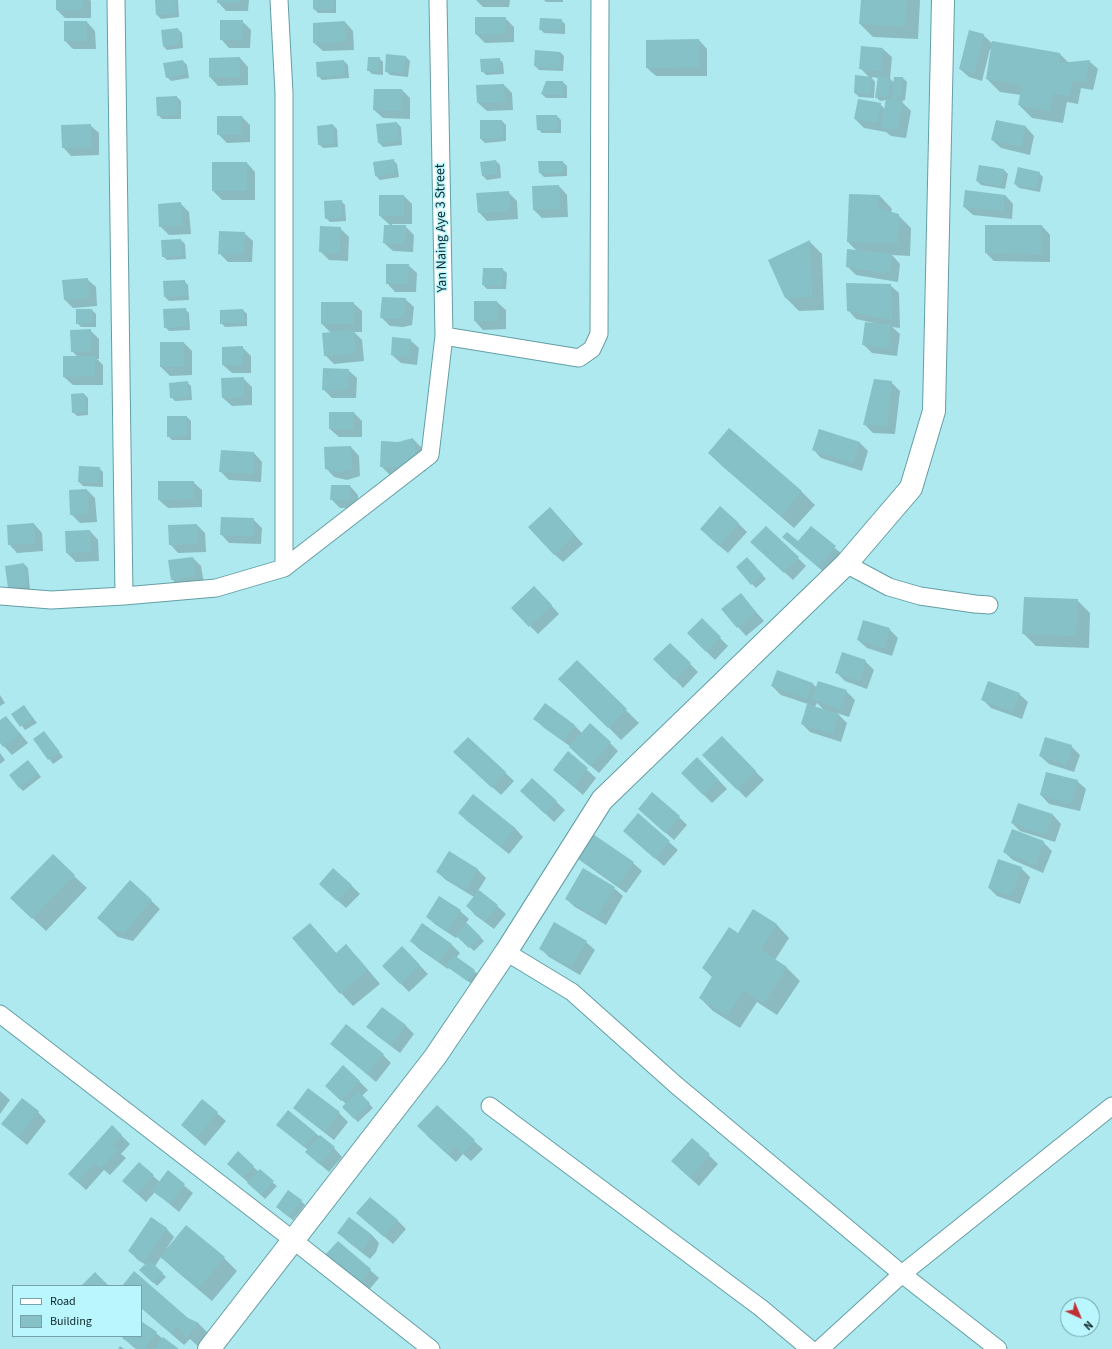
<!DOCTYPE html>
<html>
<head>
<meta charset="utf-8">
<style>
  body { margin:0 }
  #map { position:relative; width:1112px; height:1349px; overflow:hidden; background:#aee9f0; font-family:"Source Sans 3",sans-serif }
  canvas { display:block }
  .legend { position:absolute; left:12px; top:1285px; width:130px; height:52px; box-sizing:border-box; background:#baf6fe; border:1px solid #75a3a9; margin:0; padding:5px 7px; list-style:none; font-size:12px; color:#0e2629 }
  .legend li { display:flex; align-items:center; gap:8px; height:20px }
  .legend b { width:20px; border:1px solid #75a3a9 }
  .north { position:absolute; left:1060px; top:1297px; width:40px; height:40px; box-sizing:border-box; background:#baf6fe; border:1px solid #75a3a9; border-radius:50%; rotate:136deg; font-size:11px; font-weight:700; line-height:16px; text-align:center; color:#0e2629 }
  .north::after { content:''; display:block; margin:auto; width:14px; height:18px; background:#c03132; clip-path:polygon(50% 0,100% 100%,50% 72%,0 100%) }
</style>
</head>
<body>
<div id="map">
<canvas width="1112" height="1349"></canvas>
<ul class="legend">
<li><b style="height:5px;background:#fff"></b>Road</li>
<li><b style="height:11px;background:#87c1c8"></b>Building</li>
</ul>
<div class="north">N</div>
</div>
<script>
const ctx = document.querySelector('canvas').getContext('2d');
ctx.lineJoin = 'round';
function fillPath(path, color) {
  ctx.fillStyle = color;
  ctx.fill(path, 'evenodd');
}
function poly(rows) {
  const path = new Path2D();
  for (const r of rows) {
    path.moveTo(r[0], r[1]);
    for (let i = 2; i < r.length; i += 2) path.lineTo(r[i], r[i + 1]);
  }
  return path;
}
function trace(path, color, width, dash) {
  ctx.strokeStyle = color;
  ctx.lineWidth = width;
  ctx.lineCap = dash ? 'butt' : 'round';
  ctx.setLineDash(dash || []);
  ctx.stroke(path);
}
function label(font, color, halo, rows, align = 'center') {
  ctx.font = font + ' "Source Sans 3",sans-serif';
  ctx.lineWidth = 3;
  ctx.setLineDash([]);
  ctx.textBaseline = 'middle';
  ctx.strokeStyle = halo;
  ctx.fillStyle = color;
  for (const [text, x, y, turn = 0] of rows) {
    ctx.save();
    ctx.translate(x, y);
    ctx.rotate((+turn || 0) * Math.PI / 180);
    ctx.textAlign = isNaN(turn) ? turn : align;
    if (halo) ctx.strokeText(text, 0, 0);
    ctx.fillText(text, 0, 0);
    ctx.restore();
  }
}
fillPath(poly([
  [57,0,90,0,91,1,91,18,65,18,56,9],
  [156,0,178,0,179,17,161,19,157,15],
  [218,0,249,0,248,11,226,11,218,2],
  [314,0,336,0,336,13,318,13,314,9],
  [476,0,510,0,509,7,483,7],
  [544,0,563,0,563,2,546,2],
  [862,0,920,0,918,39,873,37,860,24],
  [476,18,505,18,514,27,514,42,485,43,476,34],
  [561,20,565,24,565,34,544,33,540,29],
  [242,21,251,30,250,48,229,48,221,39],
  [87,22,95,31,96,49,73,49,65,41],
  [345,22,353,31,354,50,323,51,314,43],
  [178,29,182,33,183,48,167,50,163,46,162,31],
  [983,35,993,44,1060,54,1069,63,1089,61,1098,69,1093,90,1081,88,1078,104,1067,102,1063,123,1032,118,1019,105,1021,95,1000,92,987,79,992,50,990,49,982,81,969,77,960,69],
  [699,40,707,49,707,76,656,76,647,68],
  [862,47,883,49,892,57,890,79,895,83,903,78,907,82,905,100,901,101,911,111,906,138,891,136,886,132,864,128,855,119,880,104,885,109,886,100,880,101,876,97,879,78,871,77,875,82,874,98,859,97,855,93,869,77,860,68],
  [560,52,564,56,563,71,539,70,535,66],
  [406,57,410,61,408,77,390,75,386,71],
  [240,58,248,67,248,85,218,86,210,77,210,59],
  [379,58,383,62,383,75,372,74,368,70],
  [499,59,503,63,504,74,486,75,482,71],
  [183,61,187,65,189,78,171,81,167,77],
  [344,61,348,65,349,78,322,80,318,76],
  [547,82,563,82,567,86,567,98,546,98,542,94],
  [504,85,512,93,513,110,487,111,478,103],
  [402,90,410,98,410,119,383,118,374,110],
  [177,97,181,101,181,119,162,119,158,115],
  [557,116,561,120,561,133,542,133,538,129],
  [242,117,250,125,250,142,227,143,218,134],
  [502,121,506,125,506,141,485,143,481,139],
  [397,123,401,127,402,145,383,147,379,143],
  [90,125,99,133,99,155,71,156,63,147],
  [333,125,337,129,338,147,323,148,319,144],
  [1026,127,1034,136,1030,155,1001,148,992,140],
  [393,160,397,164,399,177,380,180,376,176],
  [496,161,500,165,501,178,487,180,483,176],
  [563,162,567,166,567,176,544,177,540,173],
  [247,163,255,172,255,200,222,200,213,191],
  [1004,170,1008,174,1005,189,981,185,977,181],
  [1039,173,1043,177,1040,192,1019,188,1015,184],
  [559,186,567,195,568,217,542,218,534,210],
  [508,192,517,201,518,219,487,221,479,212],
  [1005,195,1013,204,1012,219,973,215,964,207],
  [404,196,412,204,412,224,392,224,392,226,405,226,414,235,413,252,393,251,384,243,391,226,380,216],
  [880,196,892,209,891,213,898,215,911,228,910,256,892,255,900,264,898,282,856,275,847,266,858,252,848,242],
  [341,201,345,205,346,221,330,222,326,218],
  [180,203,189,212,191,234,169,235,160,226],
  [1042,226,1050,235,1050,262,994,261,986,253],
  [340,228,349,237,348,261,329,260,320,251],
  [244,233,253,241,252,262,228,262,219,253],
  [181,240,185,244,186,259,167,260,163,256],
  [809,241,822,254,824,310,799,311,786,298],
  [408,265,417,273,416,292,395,292,387,283],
  [502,269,507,273,506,289,487,289,483,285],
  [87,279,96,287,97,306,73,308,65,300,63,281],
  [184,281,188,285,189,300,169,301,165,297],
  [890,285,899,293,900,328,892,327,900,334,897,356,872,353,864,345,874,323,856,319,848,310],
  [405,299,414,307,412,325,403,327,390,326,382,318],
  [475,302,497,302,506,310,506,329,483,330,475,321],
  [353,303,362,311,362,332,354,332,362,340,364,361,334,364,325,355,332,334,322,324],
  [185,309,189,313,190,330,169,331,165,327],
  [92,310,96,314,96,327,81,327,77,323],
  [243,310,247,314,247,326,225,327,221,323],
  [90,330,99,339,99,359,97,359,103,365,103,385,73,385,64,377,78,357,72,351],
  [410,340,419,348,417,365,401,363,392,355],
  [161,343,184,343,192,351,192,375,170,376,161,367],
  [242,347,251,356,251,373,232,373,223,365],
  [348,370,357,378,356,398,332,398,323,389],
  [243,378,252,387,252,405,232,406,223,398],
  [187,382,191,386,192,400,175,401,171,397],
  [891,382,900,391,895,434,873,433,864,424],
  [84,394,88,398,88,415,77,416,73,412],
  [354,413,362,421,362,437,339,437,330,429],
  [187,417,191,421,191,440,172,440,168,436],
  [730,429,802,492,815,505,794,528,722,466,709,453],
  [819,430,860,443,868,451,862,471,821,458,813,449],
  [413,439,422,448,426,471,407,475,390,475,381,466,398,443],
  [351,447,359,456,360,476,347,480,334,477,326,468],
  [254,453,262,462,261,482,229,480,220,471],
  [99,468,103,472,103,487,83,486,79,482],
  [193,482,202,490,202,507,168,508,159,500],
  [350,486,358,495,358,508,340,508,331,499],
  [87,490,95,498,97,522,80,523,71,514],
  [558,517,583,544,563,562,554,554],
  [253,519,262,528,261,544,229,543,221,534],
  [738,523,747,532,728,553,710,538],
  [34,524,42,533,43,551,17,553,9,544],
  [197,525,205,533,206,552,178,553,170,544],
  [811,527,844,556,827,575,784,537,799,543],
  [90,531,98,540,99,561,76,562,67,553,66,532],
  [760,550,798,558,806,566,793,580],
  [193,558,201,566,204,584,180,588,172,579],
  [751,562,766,579,756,588,752,584],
  [24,564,28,568,30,589,13,591,9,587],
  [741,595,764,621,746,636,723,610],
  [543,596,559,614,538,634,530,626],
  [1077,600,1090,613,1089,648,1036,646,1023,633],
  [702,620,728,646,715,660,688,633],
  [889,629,898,638,892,656,867,648,858,640],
  [670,644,698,672,683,688,655,659],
  [865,661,874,670,867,689,845,681,836,672],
  [577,662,639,723,621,740,560,679],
  [813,684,817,688,846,691,855,700,849,717,837,713,847,723,841,742,810,732,802,724,808,704,781,695,772,686],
  [817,703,824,710,815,707],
  [1019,694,1028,702,1022,719,991,708,983,700],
  [0,695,5,703,0,706],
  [545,704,575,726,582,733,610,743,618,751,599,773,579,756,571,747,543,727,535,719],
  [24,706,37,723,25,730,13,714],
  [6,717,14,726,28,743,12,755,0,742,0,722],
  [48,737,63,757,53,764,35,740],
  [468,738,514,781,501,795,463,760],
  [722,738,764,780,746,798,704,755],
  [1071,746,1080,755,1074,772,1049,764,1040,756],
  [0,753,5,760,0,764],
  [568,753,596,778,583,795,554,770],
  [32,765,41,777,23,791,19,787],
  [706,767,727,789,712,803,682,773],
  [532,779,565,810,554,822,530,799],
  [1077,781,1086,789,1080,811,1049,804,1041,795],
  [473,795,515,828,523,837,509,854,467,821,459,813],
  [638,815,678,850,664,866,624,831],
  [1053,815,1061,824,1055,842,1020,831,1012,823],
  [648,817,679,817,687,825,674,840],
  [1043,842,1052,851,1043,873,1013,860,1004,852],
  [449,852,478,870,486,878,478,891,497,906,506,914,494,929,475,915,467,906,474,897,446,880,437,872],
  [572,853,633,863,642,871,626,893,581,861],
  [1021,868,1030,877,1020,904,997,896,989,888],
  [74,876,87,888,46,931,25,911],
  [130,881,160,909,133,941,118,937,98,918],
  [351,885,360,894,346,908,328,892],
  [614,888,623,896,606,925,575,907,566,899],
  [754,910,777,925,789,938,775,960,787,968,800,981,777,1015,757,1002,740,1028,713,1011,700,998,713,978,703,968,738,934],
  [460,911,469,919,466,923,484,941,474,951,458,936,456,938,436,925,427,917],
  [310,924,337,954,346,946,359,959,380,984,353,1006,341,993],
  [411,941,451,944,460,953,456,958,478,974,472,984,449,968,448,969,419,949],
  [586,942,595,950,580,975,549,957,540,948],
  [402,947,428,974,409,992,383,966],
  [382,1008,406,1026,414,1034,400,1053,376,1035,368,1026],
  [331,1044,383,1055,391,1063,376,1082],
  [359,1081,368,1090,362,1096,373,1108,358,1122,343,1107,346,1104,335,1094],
  [308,1089,339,1113,348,1122,334,1140,303,1116,294,1108],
  [0,1091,10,1100,0,1114],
  [38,1112,46,1121,27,1145,2,1124],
  [217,1113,226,1121,205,1146,182,1125],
  [277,1125,315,1133,334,1148,342,1157,329,1172,315,1160,308,1150],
  [112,1126,130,1144,121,1154,126,1158,110,1175,104,1170,86,1190,69,1174],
  [426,1135,474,1141,483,1149,471,1161,463,1154,456,1162],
  [692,1139,718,1164,699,1186,680,1169],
  [238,1153,259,1172,277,1186,265,1199,232,1167],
  [168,1172,193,1193,179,1212,155,1192,146,1202,132,1189,153,1176,160,1182],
  [301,1201,305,1205,293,1220,281,1211],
  [357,1213,397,1220,406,1229,393,1244],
  [166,1228,174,1237,167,1248,168,1249,224,1258,237,1271,212,1301,175,1270,161,1257,155,1266,166,1277,157,1286,141,1270,146,1265,138,1260,129,1251],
  [339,1233,371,1234,379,1243,376,1252,370,1259,347,1241],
  [335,1264,370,1270,379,1278,368,1291],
  [135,1273,187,1319,199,1324,211,1336,201,1349,190,1339,184,1345,141,1308,141,1286,123,1286],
  [141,1322,156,1333,163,1339,177,1349,136,1349,132,1346,124,1338,125,1336,141,1336],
  [120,1346,124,1349,118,1349]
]), '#0003');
fillPath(poly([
  [56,0,83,0,82,10,56,10],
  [155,0,175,0,176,14,156,15],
  [217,0,240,0,240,3,217,3],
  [313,0,333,0,332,10,313,9],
  [861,0,907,0,905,27,859,24],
  [475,17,506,17,505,34,475,34],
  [540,18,562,19,561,30,539,30],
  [220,20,243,20,242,40,220,40],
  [64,21,87,21,87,41,64,41],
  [345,21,346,42,313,43,313,23],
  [178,28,180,44,163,46,161,30],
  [969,30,984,34,974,73,959,69],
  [699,39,699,67,646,68,646,40],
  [992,41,1060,53,1059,63,1090,60,1085,82,1073,80,1069,96,1053,93,1050,111,1018,105,1022,85,986,79],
  [861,46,883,48,881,71,859,69],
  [535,50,560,52,559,68,534,66],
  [386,54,406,56,404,73,385,72],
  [240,57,240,77,209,77,209,58],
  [368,57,380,57,379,71,367,71],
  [500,58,500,71,481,72,480,59],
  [183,60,186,74,166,78,163,63],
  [344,60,345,75,317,77,316,62],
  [855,75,872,77,870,95,854,93],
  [878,76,891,79,888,96,875,98],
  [894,77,903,77,901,96,892,100],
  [546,81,563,81,563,95,541,94],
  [504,84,505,102,477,103,476,85],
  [374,89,402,89,402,111,373,110],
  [177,96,178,115,157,116,156,97],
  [858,99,881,103,877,123,854,119],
  [886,99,903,101,898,130,881,128],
  [536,115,557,115,557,130,537,130],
  [217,116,242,116,242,134,217,135],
  [480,120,502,120,503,138,480,139],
  [996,120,1026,126,1022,147,991,140],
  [397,122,399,141,378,143,376,124],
  [91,124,91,147,62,148,61,125],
  [333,124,334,143,318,145,317,126],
  [394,159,395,173,375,176,373,162],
  [496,160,497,174,482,176,480,162],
  [538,161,563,161,563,173,539,173],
  [212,162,247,162,247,191,212,191],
  [979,165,1004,169,1001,186,976,181],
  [1018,167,1040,172,1036,189,1014,184],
  [559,185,560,209,533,210,532,186],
  [965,190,1005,195,1003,211,963,207],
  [509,191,510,211,478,213,476,193],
  [849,194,880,195,877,208,899,214,898,243,847,242],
  [379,195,404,195,404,216,379,216],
  [342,200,342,218,325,219,324,201],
  [181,202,183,225,159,227,158,204],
  [384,225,406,225,405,244,383,243],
  [985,225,1042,225,1042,254,985,253],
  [320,226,341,227,339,253,319,252],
  [219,231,245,232,244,254,218,254],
  [181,239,182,256,162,257,161,240],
  [810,240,812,297,785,298,768,260],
  [847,249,892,254,890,274,846,267],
  [386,264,409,264,408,284,386,284],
  [483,268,503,268,503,286,482,285],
  [88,278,89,298,64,300,62,280],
  [185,280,185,296,164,297,163,281],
  [846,283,891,284,892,320,847,311],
  [382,297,406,298,404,317,394,319,380,318],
  [474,301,497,301,498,321,474,321],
  [321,302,354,302,354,324,321,324],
  [186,308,187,326,164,328,163,309],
  [76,309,92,309,92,323,76,324],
  [243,309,244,322,220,324,220,310],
  [865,322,891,325,889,348,862,345],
  [91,329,91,351,71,352,70,330],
  [354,330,356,353,324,356,322,333],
  [392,337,411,339,409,357,391,355],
  [160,342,184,342,184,367,160,367],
  [243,346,243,365,222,365,222,347],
  [63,356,95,356,95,376,63,377],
  [323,368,349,369,348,390,322,390],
  [244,377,244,397,222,398,221,378],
  [874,379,892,381,887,426,863,425],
  [188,381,189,397,170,398,169,383],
  [84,393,85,412,72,413,71,394],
  [329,412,354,412,354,429,329,429],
  [167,416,187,416,187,436,167,437],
  [729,428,802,491,781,516,708,453],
  [819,429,860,442,853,463,812,450],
  [413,438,418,463,398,467,380,467,381,441,398,442],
  [351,446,352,468,338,472,325,469,324,447],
  [221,450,254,452,253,474,219,472],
  [79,466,100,467,99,483,78,482],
  [158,481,194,481,194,499,158,500],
  [331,485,350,485,350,500,330,500],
  [87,489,88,514,70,515,69,490],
  [720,506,739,523,719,546,700,529],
  [550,507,575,535,554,555,528,527],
  [221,517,254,518,253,536,220,535],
  [34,523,35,543,8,545,7,525],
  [197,524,198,544,169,545,168,525],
  [766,526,799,557,784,573,750,542],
  [811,526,836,546,818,567,782,537,787,532,798,541],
  [90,530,91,552,66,553,65,531],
  [193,557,196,576,171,580,168,560],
  [747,557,763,575,751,585,736,567],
  [24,563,27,585,8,588,5,566],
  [534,586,552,605,529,627,511,608],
  [741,593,756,612,737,628,721,609],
  [1024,597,1078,599,1076,636,1022,634],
  [702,618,721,637,706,652,687,633],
  [863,620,890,628,884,648,857,640],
  [670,643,691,663,674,680,653,659],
  [842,652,866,660,859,681,835,673],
  [577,660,627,709,608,728,558,679],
  [777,670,813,683,807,699,771,686],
  [818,681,847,690,840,709,812,699],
  [988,681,1020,693,1013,712,981,700],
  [545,703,575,725,564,741,533,719],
  [807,704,839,714,833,734,801,724],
  [24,705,33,718,20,727,11,714],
  [6,716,20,734,3,747,0,743,0,720],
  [590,723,611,742,590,766,569,747],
  [44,731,60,752,48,760,33,739],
  [722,736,756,771,737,790,702,755],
  [468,737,506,772,492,788,453,752],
  [1045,737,1072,745,1066,765,1039,756],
  [568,751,588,768,574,787,553,770],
  [697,757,719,780,703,795,681,773],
  [28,760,38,773,19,788,9,775],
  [1046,772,1078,780,1071,804,1040,795],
  [532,778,557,801,545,814,520,791],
  [652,792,680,816,665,833,638,809],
  [473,794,515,828,500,847,458,813],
  [1018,803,1053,814,1046,835,1011,823],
  [638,813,670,841,655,859,623,831],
  [1012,829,1044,841,1035,865,1003,852],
  [587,830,634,862,618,885,571,853],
  [449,851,478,869,466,890,436,872],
  [53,854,75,875,32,919,10,898],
  [998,859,1022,867,1011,896,988,888],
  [333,868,352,885,337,901,319,884],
  [583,868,615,887,597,917,565,899],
  [130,880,152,900,124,933,109,928,97,918],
  [479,890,498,905,485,921,466,906],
  [439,896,461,910,447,931,426,917],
  [753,909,777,924,761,950,787,967,764,1003,744,990,727,1016,699,998,713,975,702,968,729,927,738,933],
  [554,922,587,941,571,967,539,949],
  [310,923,336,953,346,944,368,970,340,994,292,938],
  [422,923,452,944,439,962,410,941],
  [467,923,481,937,469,948,455,935],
  [402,946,420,965,400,984,382,966],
  [454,955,475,970,467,981,446,966],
  [382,1007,406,1025,391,1045,366,1027],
  [346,1024,384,1054,367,1074,330,1044],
  [343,1065,360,1081,341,1101,325,1086],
  [308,1088,340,1112,325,1132,293,1108],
  [358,1091,370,1103,354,1119,342,1107],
  [22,1098,39,1111,18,1137,1,1124],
  [202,1099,218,1112,196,1138,181,1125],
  [437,1105,475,1140,462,1154,454,1146,447,1154,417,1126],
  [288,1110,316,1133,304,1147,276,1125],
  [112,1125,122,1135,113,1145,118,1149,101,1168,95,1162,77,1182,68,1174],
  [320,1135,335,1147,319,1164,305,1152],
  [692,1138,710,1154,690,1178,671,1161],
  [238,1151,254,1166,243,1178,227,1164],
  [139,1162,154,1175,137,1194,122,1181],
  [260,1169,274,1181,261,1195,247,1183],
  [168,1170,185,1184,170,1204,152,1191],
  [288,1190,302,1200,289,1217,276,1207],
  [370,1197,398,1220,384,1237,356,1213],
  [151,1217,167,1228,144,1262,128,1251],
  [349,1217,371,1234,367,1243,362,1251,337,1233],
  [186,1225,225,1257,199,1288,160,1257],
  [338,1241,371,1269,359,1284,325,1255],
  [149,1260,163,1273,153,1283,139,1270],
  [134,1271,188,1318,199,1323,187,1337,176,1327,171,1333,141,1307,141,1286,122,1286],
  [95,1272,109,1286,81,1286],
  [141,1321,157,1332,145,1349,138,1349,122,1338,124,1336,141,1336],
  [163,1337,179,1349,154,1349]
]), '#87c1c8');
const minor = poly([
  [116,0,124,596],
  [279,0,284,93,284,568],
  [444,336,579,358,592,349,599,334,600,0],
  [846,564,889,587,920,596,975,604,989,605],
  [0,596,51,600,124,596,216,588,284,568,430,455,444,336,438,0],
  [506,952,572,992,676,1085,902,1274,998,1349],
  [0,1014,293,1240,431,1349],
  [490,1106,761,1308,810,1349],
  [820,1349,902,1274,1112,1106]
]);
const secondary = poly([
  [209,1349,435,1057,506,952,602,800,846,564,911,488,934,411,943,0]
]);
trace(minor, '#649ea5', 19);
trace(secondary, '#649ea5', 24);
trace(minor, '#fff', 17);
trace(secondary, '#fff', 22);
label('14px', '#0e2629', '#baf6fe', [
  ["Yan Naing Aye 3 Street",442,228,-91]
]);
</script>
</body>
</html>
